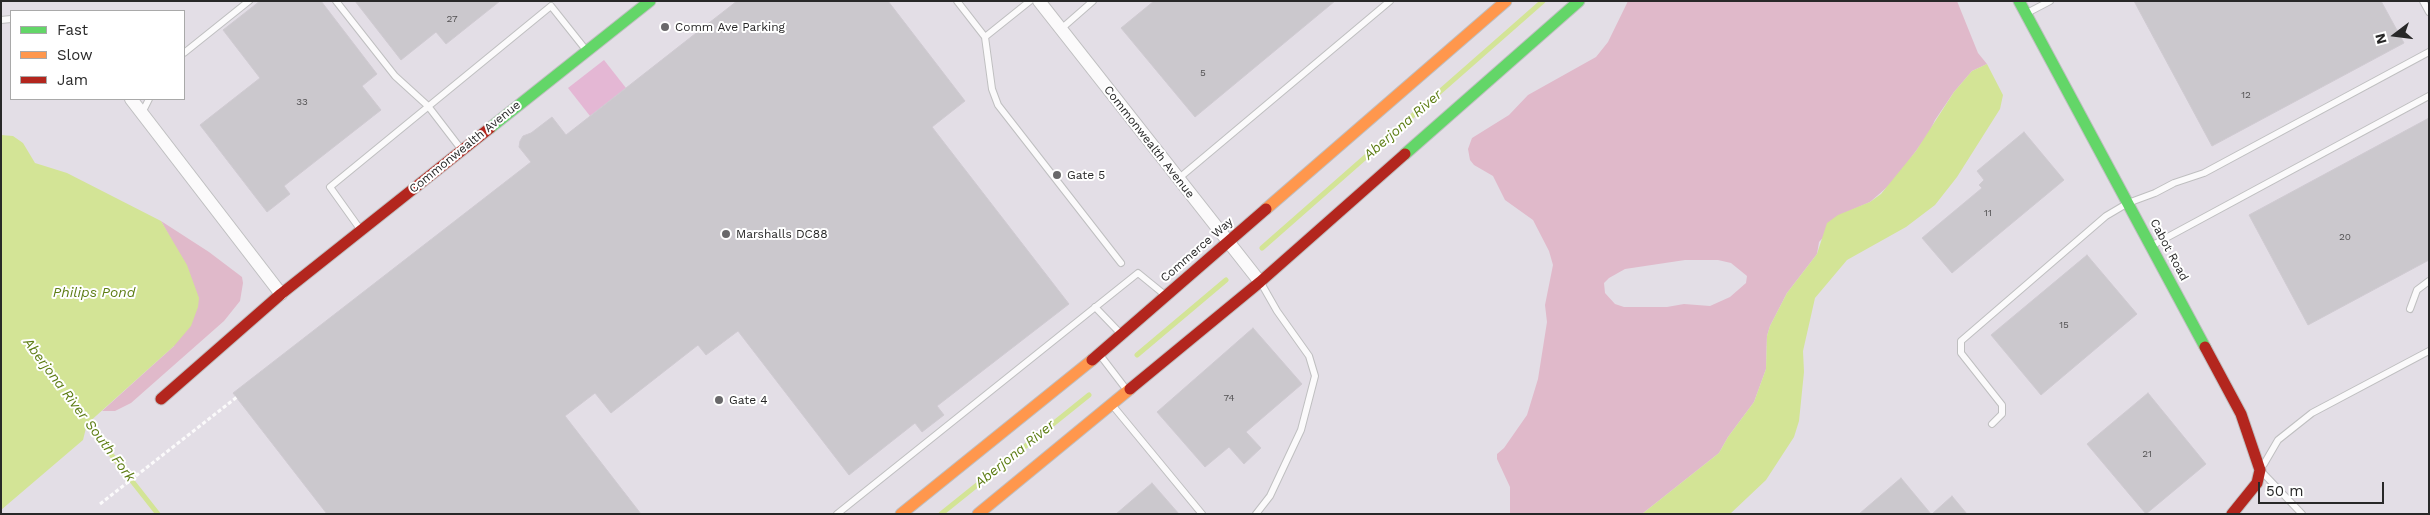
<!DOCTYPE html>
<html>
<head>
<meta charset="utf-8">
<style>
  body { margin:0 }
  #map { position:relative; width:2430px; height:515px; overflow:hidden; background:#e3dee6; font-family:"Work Sans",sans-serif }
  canvas { display:block }
  .frame { position:absolute; inset:0; border:2px solid #282828; pointer-events:none }
  .legend { position:absolute; left:10px; top:10px; width:175px; height:90px; box-sizing:border-box; background:#fff; border:1px solid #a9a9a9; margin:0; padding:6px 9px; list-style:none; font-size:15px; color:#282828 }
  .legend li { display:flex; align-items:center; gap:10px; height:25px }
  .legend b { width:25px; border:1px solid #a9a9a9 }
  .north { position:absolute; left:2370px; top:10px; width:50px; height:50px; -webkit-text-stroke:4px #fff; paint-order:stroke; rotate:255deg; font-size:14px; font-weight:700; line-height:20px; text-align:center; color:#282828 }
  .north::after { content:''; display:block; margin:auto; width:18px; height:22px; background:#282828; clip-path:polygon(50% 0,100% 100%,50% 72%,0 100%) }
  .scale { position:absolute; left:2258px; top:482px; width:126px; height:22px; box-sizing:border-box; border:2px solid #282828; border-top:0; padding-left:6px; font-size:15px; line-height:18px; white-space:nowrap; color:#282828; -webkit-text-stroke:4px #fff; paint-order:stroke }
</style>
</head>
<body>
<div id="map">
<canvas width="2430" height="515"></canvas>
<div class="frame"></div>
<ul class="legend">
<li><b style="height:6px;background:#63d668"></b>Fast</li>
<li><b style="height:6px;background:#ff974d"></b>Slow</li>
<li><b style="height:6px;background:#b3261e"></b>Jam</li>
</ul>
<div class="north">N</div>
<div class="scale">50 m</div>
</div>
<script>
const ctx = document.querySelector('canvas').getContext('2d');
ctx.lineJoin = 'round';
function fillPath(path, color) {
  ctx.fillStyle = color;
  ctx.fill(path, 'evenodd');
}
function poly(rows) {
  const path = new Path2D();
  for (const r of rows) {
    path.moveTo(r[0], r[1]);
    for (let i = 2; i < r.length; i += 2) path.lineTo(r[i], r[i + 1]);
  }
  return path;
}
function trace(path, color, width, dash) {
  ctx.strokeStyle = color;
  ctx.lineWidth = width;
  ctx.lineCap = dash ? 'butt' : 'round';
  ctx.setLineDash(dash || []);
  ctx.stroke(path);
}
function label(font, color, halo, rows, align = 'center') {
  ctx.font = font + ' "Work Sans",sans-serif';
  ctx.lineWidth = 4;
  ctx.setLineDash([]);
  ctx.textBaseline = 'middle';
  ctx.strokeStyle = halo;
  ctx.fillStyle = color;
  for (const [text, x, y, turn = 0] of rows) {
    ctx.save();
    ctx.translate(x, y);
    ctx.rotate((+turn || 0) * Math.PI / 180);
    ctx.textAlign = isNaN(turn) ? turn : align;
    if (halo) ctx.strokeText(text, 0, 0);
    ctx.fillText(text, 0, 0);
    ctx.restore();
  }
}
fillPath(poly([
  [1628,1,1957,1,1978,53,1987,64,1972,71,1954,92,1935,120,1929,133,1894,181,1870,202,1847,212,1819,242,1817,254,1787,293,1770,326,1767,336,1766,369,1754,402,1728,437,1719,453,1642,514,1510,514,1510,487,1497,459,1497,454,1504,448,1527,415,1538,379,1547,322,1545,305,1553,265,1549,251,1533,220,1505,200,1493,176,1474,165,1470,160,1468,149,1472,138,1509,115,1528,95,1596,57,1608,42],
  [1685,260,1718,260,1731,263,1747,276,1746,283,1730,297,1710,306,1684,304,1667,307,1624,307,1615,304,1605,293,1604,283,1609,278,1625,269],
  [161,221,209,252,242,277,243,283,240,301,224,321,131,403,115,411,102,411,174,346,173,243]
]), '#e0b9ca');
fillPath(poly([
  [604,60,626,88,590,116,568,88]
]), '#e4b7d4');
fillPath(poly([
  [1987,64,2003,95,2000,109,1957,177,1935,205,1906,227,1847,260,1815,298,1803,351,1804,372,1799,421,1794,437,1766,480,1730,514,1642,514,1719,453,1728,437,1754,402,1766,369,1767,336,1770,326,1787,293,1817,254,1827,223,1838,215,1870,202,1881,194,1916,151,1954,92,1972,71],
  [1,135,13,136,23,143,35,163,67,173,161,221,187,265,199,298,198,307,191,326,174,346,87,424,83,440,1,510]
]), '#d3e496');
trace(poly([
  [1262,248,1543,1],
  [1137,355,1226,280],
  [84,420,158,514],
  [941,514,1089,395]
]), '#d3e496', 5);
const building = poly([
  [260,1,321,1,377,74,362,86,381,110,284,186,290,194,267,212,200,125,260,78,223,30,260,1],
  [355,1,500,1,446,44,436,32,401,60,355,1],
  [737,1,888,1,965,101,932,127,1069,304,937,406,944,415,922,432,915,423,849,475,738,331,706,355,698,345,611,413,595,393,565,416,641,514,327,514,233,393,531,162,519,147,520,141,523,136,531,133,552,117,566,135,737,1],
  [1154,1,1335,1,1195,117,1121,28,1154,1],
  [2134,1,2381,1,2404,43,2212,146,2134,1],
  [2429,118,2429,260,2308,325,2249,215,2429,118],
  [2024,132,2064,180,1952,273,1922,238,1982,188,1979,185,1984,180,1977,171,2024,132],
  [2087,255,2137,314,2041,395,1991,335,2087,255],
  [1253,328,1302,384,1246,432,1261,448,1244,464,1229,447,1205,467,1157,412,1253,328],
  [2148,393,2206,464,2146,514,2087,444,2148,393],
  [1901,478,1931,514,1859,514,1901,478],
  [1152,483,1179,514,1116,514,1152,483],
  [1952,496,1967,514,1932,514,1952,496]
]);
fillPath(building, '#cbc8cd');
trace(building, '#cfcad1', 1);
const lane = poly([
  [336,1,395,76,428,106,461,149],
  [957,1,985,37,1030,1],
  [2423,1,2429,12],
  [2027,13,2050,1],
  [1,20,11,19],
  [1061,29,1093,1],
  [985,37,992,89,998,105,1121,263],
  [184,53,249,1],
  [142,113,149,99],
  [1178,179,1390,1],
  [360,229,330,187,551,6,586,50],
  [2153,245,2429,96],
  [1095,307,1120,333],
  [2410,309,2417,290,2429,281],
  [1100,355,1126,389],
  [1113,406,1202,514],
  [1992,424,2002,414,2002,405,1961,353,1961,341,2106,216,2128,203,2155,193,2174,183,2204,173,2429,52],
  [2264,464,2278,440,2312,413,2429,351],
  [2262,472,2302,514],
  [837,514,1138,273,1165,295],
  [1256,514,1270,496,1301,430,1315,376,1309,356,1277,311,1261,283]
]);
const street = poly([
  [1039,1,1260,282],
  [131,99,281,294]
]);
const fast = poly([
  [2019,1,2205,347],
  [490,128,650,1],
  [1405,154,1579,1]
]);
const slow = poly([
  [1266,209,1506,1],
  [901,514,1092,360],
  [978,514,1130,389]
]);
const jam = poly([
  [2205,347,2241,414,2260,470,2257,483,2232,514],
  [1092,360,1266,209],
  [1130,389,1260,282,1405,154],
  [161,399,281,294,490,128]
]);
trace(lane, '#bfbfc0', 8);
trace(street, '#bfbfc0', 14);
trace(fast, '#bfbfc0', 13);
trace(slow, '#bfbfc0', 13);
trace(jam, '#bfbfc0', 13);
trace(poly([
  [100,504,237,397]
]), '#fbfafb', 3, [4, 2.5]);
trace(lane, '#fbfafb', 6);
trace(street, '#fbfafb', 12);
trace(fast, '#63d668', 11);
trace(slow, '#ff974d', 11);
trace(jam, '#b3261e', 11);
for (const [x, y, r, color] of [
  [665,27,5,"#69686a"],
  [1057,175,5,"#69686a"],
  [726,234,5,"#69686a"],
  [719,400,5,"#69686a"]
]) {
  const dot = new Path2D();
  dot.arc(x, y, r, 0, 2 * Math.PI);
  ctx.fillStyle = color;
  ctx.fill(dot);
  trace(dot, '#fff', 2);
}
label('10px', '#525152', null, [
  ["27",452,19],
  ["5",1203,73],
  ["12",2246,95],
  ["33",302,102],
  ["11",1988,213],
  ["20",2345,237],
  ["15",2064,325],
  ["74",1229,398],
  ["21",2147,454]
]);
label('12px', '#282828', '#fff', [
  ["Comm Ave Parking",675,27],
  ["Gate 5",1067,175],
  ["Marshalls DC88",736,234],
  ["Gate 4",729,400]
], 'left');
label('12px', '#282828', '#fff', [
  ["Commonwealth Avenue",1149,142,52],
  ["Commonwealth Avenue",465,147,-39],
  ["Commerce Way",1197,250,-41],
  ["Cabot Road",2169,250,62]
]);
label('italic 14px', '#5d7d14', '#fff', [
  ["Aberjona River",1403,125,-41],
  ["Philips Pond",94,293],
  ["Aberjona River South Fork",79,410,53],
  ["Aberjona River",1015,454,-39]
]);
</script>
</body>
</html>
